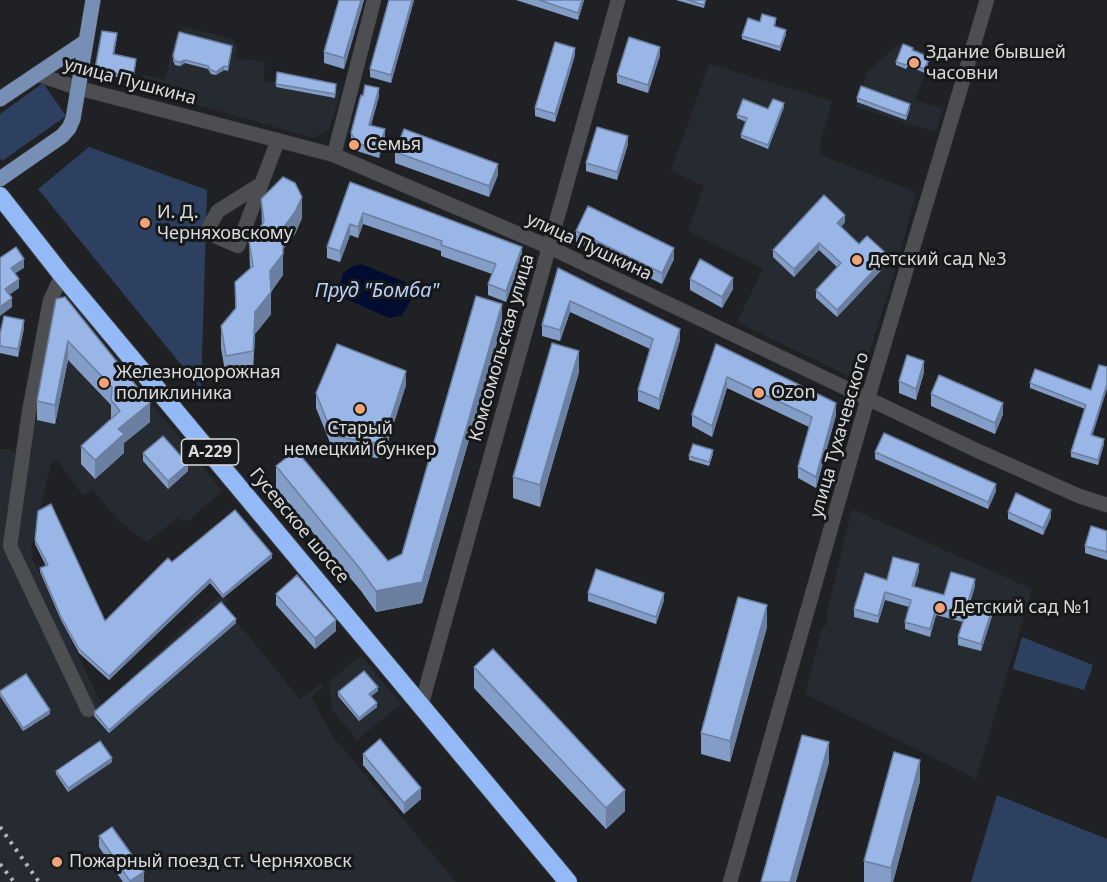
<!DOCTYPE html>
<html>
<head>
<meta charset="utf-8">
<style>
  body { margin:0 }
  canvas { display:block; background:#1f2124 }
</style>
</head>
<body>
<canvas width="1107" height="882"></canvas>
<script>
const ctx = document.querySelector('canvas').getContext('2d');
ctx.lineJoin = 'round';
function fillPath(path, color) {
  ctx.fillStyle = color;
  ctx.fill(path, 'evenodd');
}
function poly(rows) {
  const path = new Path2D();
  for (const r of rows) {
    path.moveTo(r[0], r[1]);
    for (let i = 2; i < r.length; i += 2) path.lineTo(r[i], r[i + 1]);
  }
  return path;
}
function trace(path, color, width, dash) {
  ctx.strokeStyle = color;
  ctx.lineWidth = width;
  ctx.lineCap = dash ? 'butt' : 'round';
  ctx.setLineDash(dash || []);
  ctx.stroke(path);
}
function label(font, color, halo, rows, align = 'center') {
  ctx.font = font + ' "Noto Sans",sans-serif';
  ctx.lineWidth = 6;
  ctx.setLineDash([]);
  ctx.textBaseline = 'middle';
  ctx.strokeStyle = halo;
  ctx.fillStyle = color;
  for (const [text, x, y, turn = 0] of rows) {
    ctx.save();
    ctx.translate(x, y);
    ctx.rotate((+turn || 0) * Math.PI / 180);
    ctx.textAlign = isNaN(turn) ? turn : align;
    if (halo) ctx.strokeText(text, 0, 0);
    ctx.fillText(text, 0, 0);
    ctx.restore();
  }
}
fillPath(poly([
  [186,27,232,39,237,47,235,58,265,62,263,81,341,90,329,130,314,138,187,102,139,92,143,75,165,79,176,34,180,35,181,30],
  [899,44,932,54,915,100,943,109,936,132,856,107,867,72],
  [709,64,832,101,819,148,821,154,825,157,916,192,900,253,861,380,857,380,737,322,763,269,688,231,704,186,671,171],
  [62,308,74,314,165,420,222,491,188,521,182,521,177,518,147,542,121,523,92,489,83,496,57,459,51,463,31,549,33,560,102,705,223,592,229,600,223,605,300,699,322,683,323,687,311,697,333,737,456,882,0,882,0,449,9,449,21,456,31,457,34,431],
  [852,509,1032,589,976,779,805,694,822,628,825,627,828,618,826,616],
  [361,655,401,704,357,740,332,710,329,682]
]), '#262b32');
fillPath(poly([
  [43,83,66,116,2,161,0,158,0,114],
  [89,147,207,190,201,389,38,189],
  [1022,637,1093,665,1084,690,1013,669],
  [997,795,1107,839,1107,882,971,882]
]), '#2d405f');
fillPath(poly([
  [361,264,408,283,412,290,412,296,407,308,401,316,389,318,346,299,340,286,343,273,351,267]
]), '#000d31');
const street = poly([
  [36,74,78,88,334,155,549,247,978,451,1079,496,1107,505],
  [334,155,374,0],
  [261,184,218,211,206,232,238,246,247,222,278,140],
  [62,275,50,301,29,412,10,546,88,710],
  [421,706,618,0],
  [730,882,868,398,987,0]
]);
const primary = poly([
  [0,99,85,42],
  [0,179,62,136,69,128,73,119,93,0]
]);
const highway = poly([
  [0,196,62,275,568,882]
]);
trace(street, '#3b3d3f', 15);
trace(primary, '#3b3d3f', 16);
trace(highway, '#3b3d3f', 20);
trace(street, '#4c4e51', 14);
trace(primary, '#778eb5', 15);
trace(highway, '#94b9f7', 18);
trace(poly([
  [0,827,39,882],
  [0,864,14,882]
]), '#b5b7b8', 4, [3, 6]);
fillPath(poly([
  [339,0,364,0,344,69,324,63,324,52],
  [414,0,391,83,370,77,370,69],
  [516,0,584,0,578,20],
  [676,0,706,0,704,8],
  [760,22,776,22,775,26,786,34,780,51,742,39,742,36],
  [117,37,114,55,136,63,133,80,95,73,95,69],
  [232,50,228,71,224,70,216,75,211,74,208,69,185,63,180,66,175,65,173,60,173,56],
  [913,51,929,60,925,73,908,66,906,69,896,65,896,62],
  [575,55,555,122,535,116,535,108],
  [660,55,648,93,617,83,617,75],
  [277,72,336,87,335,98,276,87],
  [379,96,371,125,385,137,379,158,357,151,351,140,351,133],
  [857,98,910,108,906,120,857,102],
  [784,107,768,149,741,138,741,135,746,122,737,118,737,115],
  [628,144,617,180,586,171,586,163],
  [395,152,498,175,489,197,395,163],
  [350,182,522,258,506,302,488,295,488,284,492,274,441,256,441,251,363,224,358,238,350,235,340,262,327,258,327,247],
  [261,199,302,218,295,234,283,249,283,275,271,292,271,314,255,334,253,372,226,377,221,348,221,326,235,309,235,282,250,268,249,241,262,225],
  [845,222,841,227,859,244,888,263,837,317,816,298,816,290,837,267,819,250,794,277,773,257,773,250],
  [576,231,674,259,662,284,576,242],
  [558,268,680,340,659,410,638,401,638,390,650,349,570,312,560,341,542,336,542,325],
  [690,279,733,289,722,308,690,290],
  [56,299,150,422,124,443,124,453,95,479,81,464,81,446,111,419,111,405,68,360,55,424,37,420,37,401],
  [502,325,422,603,376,612,361,591,276,488,276,466,388,561,402,554],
  [24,328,18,357,0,353,0,334],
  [716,344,836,415,816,488,798,478,798,467,809,427,727,388,712,437,692,426,692,415],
  [579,372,540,507,513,498,513,477],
  [924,372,916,400,899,393,899,381],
  [1030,383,1091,390,1093,436,1104,444,1098,465,1071,457,1071,452,1085,409,1030,388],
  [406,385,383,457,376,458,333,450,316,408,316,393],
  [931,394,1003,414,995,434,931,406],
  [875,452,996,491,988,509,875,459],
  [143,453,188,471,168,489,143,461],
  [713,454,709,466,689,460,689,456],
  [1008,512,1051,517,1043,535,1008,519],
  [1107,531,1107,560,1085,553,1085,546],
  [35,540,105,621,172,562,272,558,223,598,210,583,109,680,79,653,61,620,40,572,40,568,46,566,35,544],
  [919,571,914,587,944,595,975,586,970,603,992,616,981,651,958,645,958,637,963,622,936,615,930,637,905,629,905,622,909,607,885,600,878,623,854,617,854,609,887,580],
  [588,593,664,600,656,624,588,601],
  [276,594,336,631,315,649,276,605],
  [236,623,109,733,94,716,94,712],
  [767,627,730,762,701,754,701,733],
  [474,667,625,811,606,829,474,688],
  [0,691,50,714,23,731,0,696],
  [378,691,371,696,377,707,359,721,338,696,338,692],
  [363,754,421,799,404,814,363,765],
  [112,762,68,792,56,774,56,771],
  [920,781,893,882,864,882,864,861],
  [99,836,144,882,123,882,99,847]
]), '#849dc6');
fillPath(poly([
  [361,0,364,0,344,69,344,58],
  [412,0,414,0,391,83,391,75],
  [582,0,584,0,578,20,578,13],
  [786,30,786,34,780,51,780,47],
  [660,47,660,55,648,93,648,85],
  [575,48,575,55,555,122,555,114],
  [929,57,929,60,925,73,925,69],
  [185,60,185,63,180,66,180,62],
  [224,66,224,70,216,75,216,72],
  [379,88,379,96,369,132,369,125],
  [784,103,784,107,768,149,768,145],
  [385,129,385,137,379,158,379,150],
  [628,136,628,144,617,180,617,172],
  [498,164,498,175,489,197,489,186],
  [302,197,302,218,295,234,283,249,283,228],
  [363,213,363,224,358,238,358,227],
  [845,215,845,222,837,231,837,223],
  [350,224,350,235,340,262,340,251],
  [819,243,819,250,794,277,794,269],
  [522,247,522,258,506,302,506,291],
  [674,248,674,259,662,284,662,273],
  [283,254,283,275,270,293,270,271],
  [888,255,888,263,837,317,837,310],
  [24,259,24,268,11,276,11,268],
  [733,278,733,289,722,308,722,297],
  [19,279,19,288,5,298,5,289],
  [271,292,271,314,255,334,253,372,255,312],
  [12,298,12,307,0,316,0,307],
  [570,301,570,312,560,341,560,330],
  [502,304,502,325,422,603,376,612,376,591,422,582],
  [24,320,24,328,18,357,18,349],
  [680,329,680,340,659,410,659,399],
  [68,341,68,360,55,424,55,405],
  [579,351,579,372,540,507,540,485],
  [924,361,924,372,916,400,916,389],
  [406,371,406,385,383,457,383,442],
  [727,377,727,388,712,437,712,426],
  [1107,384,1107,389,1091,440,1091,435],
  [150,403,150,422,124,443,124,453,95,479,95,460,118,429],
  [836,403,836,415,816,488,816,477],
  [1003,403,1003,414,995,434,995,423],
  [1104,439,1104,444,1098,465,1098,460],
  [188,464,188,471,168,489,168,481],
  [996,484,996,491,988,509,988,502],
  [1051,510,1051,517,1043,535,1043,528],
  [272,554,272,558,223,598,223,595],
  [919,564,919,571,912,594,912,586],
  [210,579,210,583,109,680,109,676],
  [975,579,975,586,968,609,968,602],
  [885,592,885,600,878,623,878,616],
  [664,593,664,600,656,624,656,617],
  [767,605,767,627,730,762,730,741],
  [936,607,936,615,930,637,930,629],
  [992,609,992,616,981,651,981,644],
  [236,619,236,623,109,733,109,730],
  [336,620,336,631,315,649,315,638],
  [378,687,378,691,369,698,369,694],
  [377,703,377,707,359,721,359,718],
  [50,710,50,714,23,731,23,728],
  [829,742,829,763,796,882,790,882],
  [112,758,112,762,68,792,68,788],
  [920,760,920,781,893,882,891,882,891,868],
  [421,788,421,799,404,814,404,803],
  [625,790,625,811,606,829,606,808],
  [144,872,144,882,130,882,130,881]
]), '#6b7fa1');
const building = poly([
  [339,0,361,0,344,58,324,52,339,0],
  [389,0,412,0,391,75,370,69,389,0],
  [539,0,582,0,578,13,539,0],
  [688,0,705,0,704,5,688,0],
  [762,14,776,18,774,26,786,30,780,47,742,36,748,18,760,22,762,14],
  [102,31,117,33,113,54,136,59,133,77,95,69,102,31],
  [179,32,232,46,228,67,224,66,216,72,211,70,208,66,185,60,180,62,175,61,173,56,179,32],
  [629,37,660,47,648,85,617,75,629,37],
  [555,42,575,48,555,114,535,108,555,42],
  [903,44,913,48,912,50,929,57,925,69,908,63,906,65,896,62,903,44],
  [277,72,336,84,335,94,276,84,277,72],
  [365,85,379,88,369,125,385,129,379,150,357,143,351,133,361,95,363,96,365,85],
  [861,86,910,104,906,116,857,98,861,86],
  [743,99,768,109,773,99,784,103,768,145,741,135,747,118,737,115,743,99],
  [597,127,628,136,617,172,586,163,597,127],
  [404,129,498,164,489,186,395,152,404,129],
  [283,177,295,183,302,197,295,212,283,228,283,254,270,271,271,292,255,312,253,351,226,356,221,326,236,308,235,282,253,266,249,241,264,222,261,199,283,177],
  [350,182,522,247,506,291,488,284,496,264,441,245,442,241,363,213,358,227,350,224,340,251,327,247,350,182],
  [824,195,845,215,837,223,859,244,867,236,888,255,837,310,816,290,841,263,819,243,794,269,773,250,824,195],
  [588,206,674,248,662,273,576,231,588,206],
  [16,247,24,259,11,268,19,279,5,289,12,298,0,307,0,258,16,247],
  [700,259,733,278,722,297,690,279,700,259],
  [558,268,680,329,659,399,638,390,653,339,570,301,560,330,542,325,558,268],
  [476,296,502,304,422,582,376,591,361,570,276,466,296,450,388,561,402,554,476,296],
  [65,297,150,403,118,429,124,434,95,460,81,446,120,411,111,400,112,387,68,341,55,405,37,401,56,299,65,297],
  [4,316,24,320,18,349,0,346,0,334,4,316],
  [552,343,579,351,540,485,513,477,552,343],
  [337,344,406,371,383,442,376,443,333,436,316,393,337,344],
  [716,344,836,403,816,477,798,467,812,417,727,377,712,426,692,415,716,344],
  [907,355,924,361,916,389,899,381,907,355],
  [1099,365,1107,367,1107,384,1091,435,1104,439,1098,460,1071,452,1086,405,1030,383,1035,369,1091,390,1099,365],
  [939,375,1003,403,995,423,931,394,939,375],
  [884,433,996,484,988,502,875,452,884,433],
  [163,436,188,464,168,481,143,453,163,436],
  [693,444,713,450,709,462,689,456,693,444],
  [1016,493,1051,510,1043,528,1008,512,1016,493],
  [51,504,105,621,168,558,172,562,235,510,272,554,223,595,210,579,109,676,79,649,61,617,40,568,48,565,35,540,38,511,51,504],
  [1091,526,1107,531,1107,552,1085,546,1091,526],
  [893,557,919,564,912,586,944,595,951,572,975,579,968,602,992,609,981,644,958,637,965,615,936,607,930,629,905,622,911,600,885,592,878,616,854,609,865,573,887,580,893,557],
  [596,569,664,593,656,617,588,593,596,569],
  [297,575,336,620,315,638,276,594,297,575],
  [738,597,767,605,730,741,701,733,738,597],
  [221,602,236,619,109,730,94,712,221,602],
  [493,649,625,790,606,808,474,667,493,649],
  [364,671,378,687,369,694,377,703,359,718,338,692,364,671],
  [26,674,50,710,23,728,0,693,0,691,26,674],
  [802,735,829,742,790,882,761,882,802,735],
  [380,739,421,788,404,803,363,754,380,739],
  [100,741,112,758,68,788,56,771,100,741],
  [894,752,920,760,891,868,864,861,894,752],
  [112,827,144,872,130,881,99,836,112,827]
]);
fillPath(building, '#99b6e6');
trace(building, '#6b7fa1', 1.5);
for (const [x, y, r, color] of [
  [914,63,6,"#efa377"],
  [354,145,6,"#efa377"],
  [145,223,6,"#efa377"],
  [857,260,6,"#efa377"],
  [104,383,6,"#efa377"],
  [759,393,6,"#efa377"],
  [360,409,6,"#efa377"],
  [940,608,6,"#efa377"],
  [57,862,6,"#efa377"]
]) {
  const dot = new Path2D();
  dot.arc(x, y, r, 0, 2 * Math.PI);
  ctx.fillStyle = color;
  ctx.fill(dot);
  trace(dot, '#16181a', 2);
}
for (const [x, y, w] of [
  [210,452,57]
]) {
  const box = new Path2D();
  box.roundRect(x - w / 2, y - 13, w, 26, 4.5);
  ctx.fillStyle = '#16181a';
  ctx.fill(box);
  trace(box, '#dbdcdd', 1.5);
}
label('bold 16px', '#dbdcdd', null, [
  ["А-229",210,452]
]);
label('18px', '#dbdcdd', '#16181a', [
  ["Здание бывшей",926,53],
  ["часовни",926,74],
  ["Семья",366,145],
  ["И. Д.",157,213],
  ["Черняховскому",157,234],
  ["детский сад №3",869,260],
  ["Железнодорожная",116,373],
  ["поликлиника",116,394],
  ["Ozon",771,393],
  ["Старый",360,429,"center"],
  ["немецкий бункер",360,450,"center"],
  ["Детский сад №1",952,608],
  ["Пожарный поезд ст. Черняховск",69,862]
], 'left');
label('18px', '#dbdcdd', '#16181a', [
  ["улица Пушкина",130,82,15],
  ["улица Пушкина",589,247,25],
  ["Комсомольская улица",502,348,-74],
  ["улица Тухачевского",840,435,-74],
  ["Гусевское шоссе",299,526,50]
]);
label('italic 20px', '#b8d1fa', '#16181a', [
  ["Пруд \"Бомба\"",377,291]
]);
</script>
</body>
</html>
